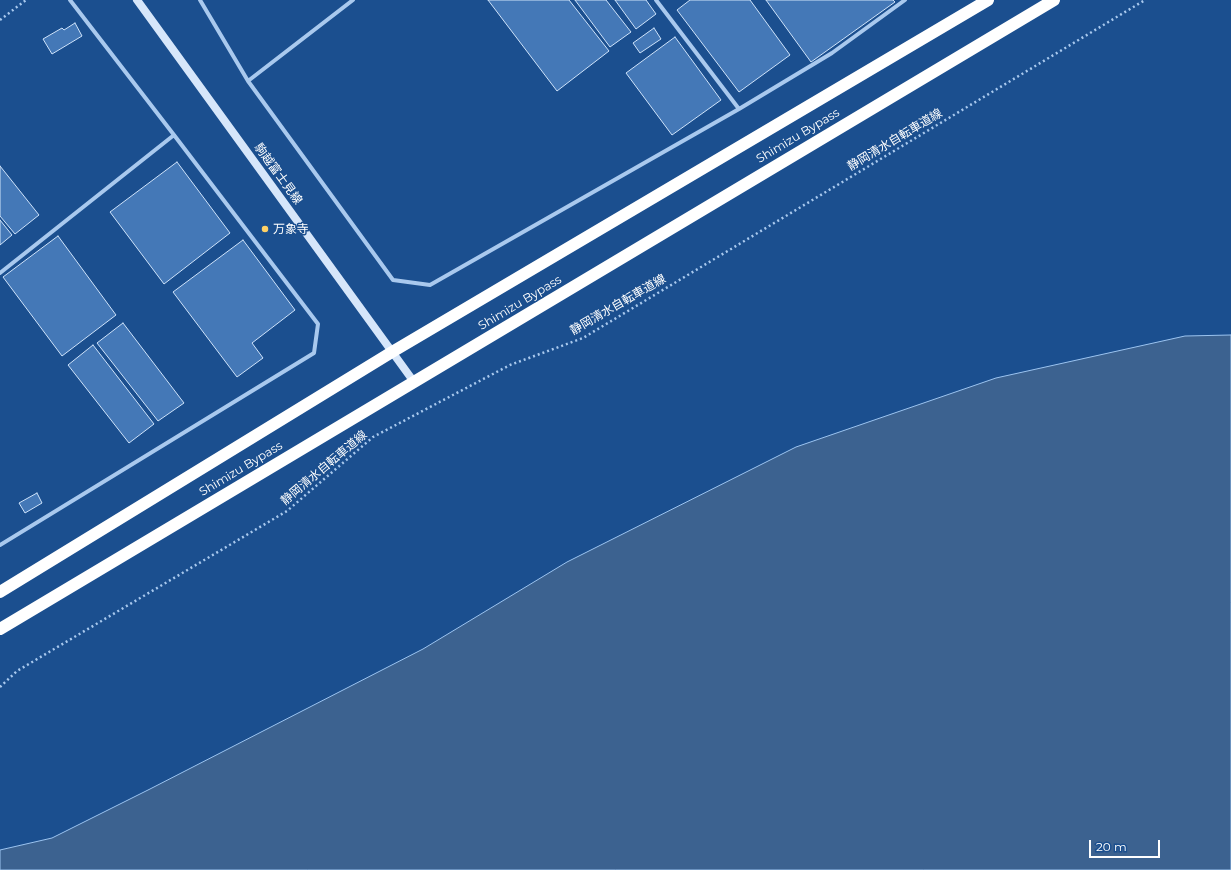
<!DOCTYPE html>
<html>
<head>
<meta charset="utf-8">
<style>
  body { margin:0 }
  #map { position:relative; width:1231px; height:870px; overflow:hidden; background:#1b4f8f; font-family:Montserrat,sans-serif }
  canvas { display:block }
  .scale { position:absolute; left:1089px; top:840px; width:71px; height:18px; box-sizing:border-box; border:2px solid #fff; border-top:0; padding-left:5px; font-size:12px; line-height:14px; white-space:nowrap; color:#fff; -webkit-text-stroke:3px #1b4f8f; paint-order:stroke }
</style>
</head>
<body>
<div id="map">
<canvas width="1231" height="870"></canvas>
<div class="scale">20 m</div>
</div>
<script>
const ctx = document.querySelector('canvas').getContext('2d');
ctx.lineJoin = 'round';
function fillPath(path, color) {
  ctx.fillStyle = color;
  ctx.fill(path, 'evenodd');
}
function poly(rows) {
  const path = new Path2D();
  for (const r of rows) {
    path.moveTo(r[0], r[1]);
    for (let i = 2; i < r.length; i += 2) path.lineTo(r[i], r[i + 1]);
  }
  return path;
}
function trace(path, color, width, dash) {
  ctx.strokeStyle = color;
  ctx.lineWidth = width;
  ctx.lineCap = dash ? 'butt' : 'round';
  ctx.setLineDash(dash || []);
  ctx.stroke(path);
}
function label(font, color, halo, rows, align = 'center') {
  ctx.font = font + ' Montserrat,"Noto Sans JP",sans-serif';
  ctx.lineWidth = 3;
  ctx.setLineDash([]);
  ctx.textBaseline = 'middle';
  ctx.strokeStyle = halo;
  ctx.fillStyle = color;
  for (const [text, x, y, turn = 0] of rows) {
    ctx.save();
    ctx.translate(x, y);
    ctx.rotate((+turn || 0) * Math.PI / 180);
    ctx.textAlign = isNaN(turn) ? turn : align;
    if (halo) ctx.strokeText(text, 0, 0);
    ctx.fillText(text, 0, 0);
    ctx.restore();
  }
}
const water = poly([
  [1231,335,1231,870,0,870,0,850,52,838,150,789,423,649,567,562,796,447,996,378,1185,336,1231,335]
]);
fillPath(water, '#3c6290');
trace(water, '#9cc4f0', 1);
const building = poly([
  [488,0,569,0,609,51,557,91,488,0],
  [575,0,606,0,631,32,610,47,575,0],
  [615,0,646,0,656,14,636,29,615,0],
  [690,0,750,0,790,55,739,92,677,10,690,0],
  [766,0,893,0,895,2,811,62,766,0],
  [75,23,82,36,52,54,43,39,62,28,64,30,75,23],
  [654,28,661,39,640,53,633,43,654,28],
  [675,37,721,100,672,135,626,73,675,37],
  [177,162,230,233,164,284,110,212,177,162],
  [0,166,39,215,15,234,0,216,0,166],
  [0,220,12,235,0,245,0,220],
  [58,236,116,315,62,356,3,277,58,236],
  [243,240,295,310,252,343,263,358,237,377,173,292,243,240],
  [123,323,184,403,158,421,97,343,123,323],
  [93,345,154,424,129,443,68,365,93,345],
  [37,493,42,503,25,513,19,503,37,493]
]);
fillPath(building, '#4478b7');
trace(building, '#cfe3fa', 1);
trace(poly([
  [0,20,26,0],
  [0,687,17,671,287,511,373,437,510,365,583,338,1145,0]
]), '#a9c9ee', 2.5, [2, 3]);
trace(poly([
  [200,0,248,81,353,0],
  [656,0,739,109],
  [248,81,393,280,430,285,739,109,832,53,905,0],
  [0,273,174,135],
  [0,545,314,353,318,324,174,135,70,0]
]), '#a9c9ee', 4);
trace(poly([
  [137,0,414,382]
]), '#d6e6fa', 8);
trace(poly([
  [0,592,392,352,988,0],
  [0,629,1054,0]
]), '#fff', 12);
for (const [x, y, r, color] of [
  [265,229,4,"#ffd166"]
]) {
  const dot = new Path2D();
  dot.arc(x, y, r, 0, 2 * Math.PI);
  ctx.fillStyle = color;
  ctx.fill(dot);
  trace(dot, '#1b4f8f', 1.5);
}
label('12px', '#fff', '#1b4f8f', [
  ["Shimizu Bypass",798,136,-31],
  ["静岡清水自転車道線",895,140,-31],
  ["駒越富士見線",278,174,54],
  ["Shimizu Bypass",520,303,-31],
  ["静岡清水自転車道線",618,305,-30],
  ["静岡清水自転車道線",324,468,-40],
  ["Shimizu Bypass",241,469,-31]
]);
label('12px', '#fff', '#1b4f8f', [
  ["万象寺",273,229]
], 'left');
</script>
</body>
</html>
